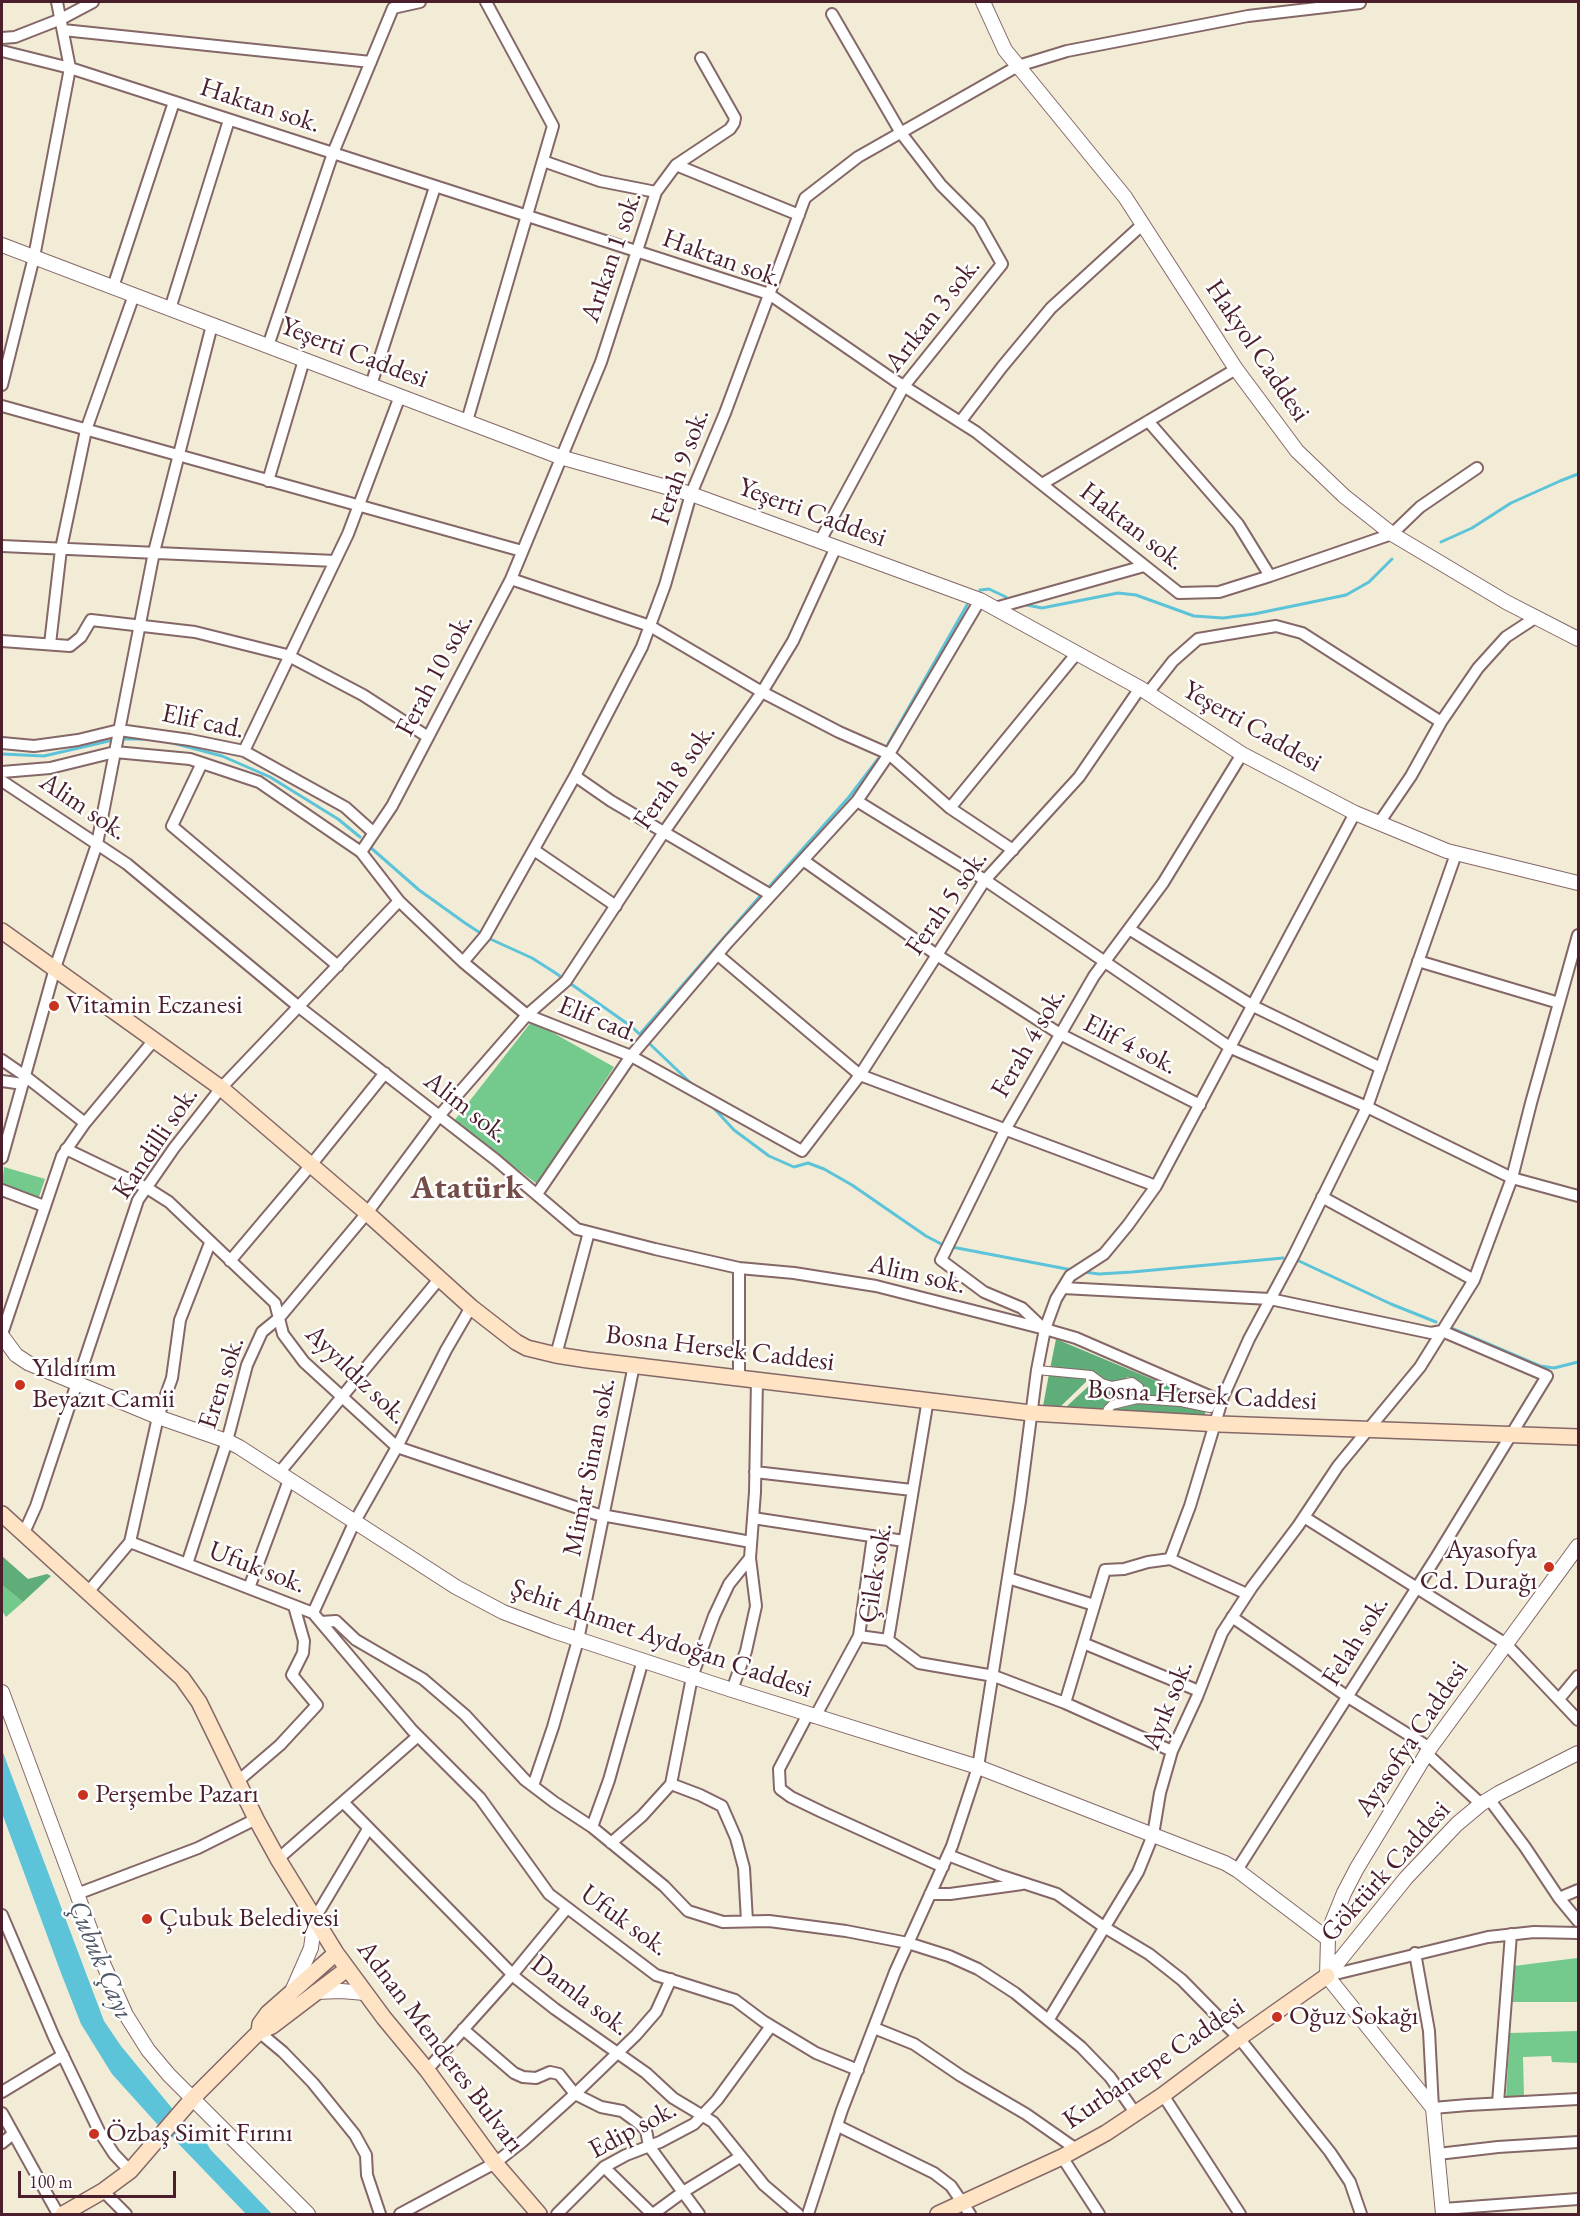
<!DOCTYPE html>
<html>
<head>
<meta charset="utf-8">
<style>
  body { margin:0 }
  #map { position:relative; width:1580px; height:2216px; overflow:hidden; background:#f2ecd7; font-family:"EB Garamond",serif }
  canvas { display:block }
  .frame { position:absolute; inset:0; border:3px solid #4a1f2b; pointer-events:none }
  .scale { position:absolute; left:18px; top:2171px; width:158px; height:27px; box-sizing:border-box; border:3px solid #4a1f2b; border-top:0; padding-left:8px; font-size:18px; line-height:21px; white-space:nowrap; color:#4a1f2b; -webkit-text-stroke:4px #fff; paint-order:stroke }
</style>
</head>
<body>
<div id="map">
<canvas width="1580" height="2216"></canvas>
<div class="frame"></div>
<div class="scale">100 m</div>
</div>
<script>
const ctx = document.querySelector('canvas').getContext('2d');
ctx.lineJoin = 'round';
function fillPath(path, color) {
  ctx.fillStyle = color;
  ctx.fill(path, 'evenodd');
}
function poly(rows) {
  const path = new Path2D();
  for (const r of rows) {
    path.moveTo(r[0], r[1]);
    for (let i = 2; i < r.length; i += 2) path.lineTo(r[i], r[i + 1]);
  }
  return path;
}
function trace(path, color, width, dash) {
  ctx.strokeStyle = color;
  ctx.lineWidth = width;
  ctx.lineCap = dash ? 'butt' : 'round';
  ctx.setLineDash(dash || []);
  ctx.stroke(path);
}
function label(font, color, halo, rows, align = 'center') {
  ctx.font = font + ' "EB Garamond",serif';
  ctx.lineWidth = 5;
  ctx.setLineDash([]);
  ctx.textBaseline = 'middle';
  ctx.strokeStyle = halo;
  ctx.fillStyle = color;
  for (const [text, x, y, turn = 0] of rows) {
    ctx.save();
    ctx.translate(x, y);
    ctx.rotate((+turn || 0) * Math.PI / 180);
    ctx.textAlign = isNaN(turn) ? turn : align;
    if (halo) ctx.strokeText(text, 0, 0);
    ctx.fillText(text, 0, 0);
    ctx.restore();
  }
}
fillPath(poly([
  [532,1021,614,1067,537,1184,454,1121],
  [4,1167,45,1179,38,1200,2,1185],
  [2,1585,23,1602,6,1617,2,1611],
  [1578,1945,1578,2002,1512,2002,1514,1966,1577,1958],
  [1578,2031,1578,2063,1552,2062,1551,2056,1523,2057,1524,2097,1506,2098,1510,2033]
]), '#74c98d');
fillPath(poly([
  [1056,1339,1207,1402,1207,1406,1147,1397,1141,1383,1133,1378,1128,1377,1114,1383,1050,1369],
  [1049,1374,1091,1377,1060,1407,1043,1406],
  [1093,1382,1107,1389,1129,1385,1136,1388,1138,1396,1110,1403,1101,1409,1066,1407],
  [1142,1400,1206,1409,1205,1415,1114,1410,1115,1406],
  [2,1556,28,1579,47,1574,51,1576,23,1602,2,1585]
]), '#5fad78');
fillPath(poly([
  [2,1750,104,2021,121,2046,171,2107,158,2125,112,2074,81,2024,61,1973,2,1813],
  [188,2126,272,2214,246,2214,174,2139]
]), '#5cc3d9');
trace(poly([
  [1441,542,1472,528,1511,503,1560,481,1578,474],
  [980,590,989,589,1006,597],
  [1027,605,1042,608,1118,593,1136,595,1194,616,1223,618,1254,614,1346,595,1369,582,1392,559],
  [120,739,143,739],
  [173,743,222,756,270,777,338,819,360,837],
  [888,744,967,605],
  [2,754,44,756,113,740],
  [370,847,419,890,465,923,488,938,532,958,554,972,632,1027,696,1088],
  [768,888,849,797,878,759],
  [640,1034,761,895],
  [710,1104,734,1130,769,1156,794,1167,808,1163,824,1169,852,1185,926,1236,945,1246],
  [952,1247,1072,1270],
  [1299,1261,1391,1304,1436,1322],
  [1084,1272,1099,1274,1132,1272,1283,1258],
  [1451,1328,1540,1366,1554,1368,1578,1362]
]), '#5cc3d9', 3);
trace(poly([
  [147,2097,200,2151]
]), '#5cc3d9', 20);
const pedestrian = poly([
  [1037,1370,1091,1375,1102,1383,1112,1386,1132,1382,1139,1387,1143,1399],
  [1105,1417,1108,1409,1112,1405,1137,1399,1181,1402,1210,1408,1214,1398]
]);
const minor = poly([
  [63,30,371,62],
  [2,38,15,37,61,19,93,2],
  [2,51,70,68,769,294,894,380,976,432,1179,593,1219,592,1270,576,1392,534,1420,507,1477,468],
  [543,161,600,181,656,192],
  [676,165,730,129,734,123,735,118,701,58],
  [113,287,174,102],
  [170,309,229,120],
  [268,346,333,153,393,8,420,2],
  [2,385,34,257,70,68,57,2],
  [371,385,435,187],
  [2,406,522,551],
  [467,421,553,126,486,2],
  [1148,421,1238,524,1270,576],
  [960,422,1002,367,1051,308,1143,224],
  [268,481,304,360],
  [1042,484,1236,369],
  [820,541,904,386,1002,264,979,223,941,185,901,133,832,14],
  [2,546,335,561],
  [511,579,650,626,762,692,839,732,889,754,950,808,1013,850],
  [995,608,1144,566],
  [2,641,70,646,81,637,91,620,195,632,287,655,363,695,428,737],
  [50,644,61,549,86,430,134,295],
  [1148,693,1173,661,1198,639,1276,626,1302,633,1441,722],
  [2,743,34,746,78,740,119,730,190,740,244,751,345,807,374,833],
  [244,751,348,534,400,396],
  [202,763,172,826,338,966],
  [2,772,50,768,115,752,190,759,259,782,361,852,399,901,463,962,527,1015,631,1056,802,1151,860,1075,985,880,1079,777,1140,688],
  [575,776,611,801,771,895],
  [2,781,127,864,299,1007,496,1160,577,1229,655,1249,739,1268,794,1273,876,1286,1045,1329,1076,1338,1221,1401],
  [857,801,985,880,1231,1048,1367,1107,1512,1178,1578,1196],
  [950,808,1077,653],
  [1379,823,1411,776,1441,722,1478,668,1506,637,1535,618],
  [534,850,616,906],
  [361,852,392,806,511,579,601,362,656,192,676,165,799,215],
  [803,860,937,955,1060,1034,1200,1105],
  [1129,929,1253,1006,1381,1068],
  [718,955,860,1075,1156,1186],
  [1418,961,1559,1003],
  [463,962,485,936,575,776,642,647,665,585,691,494,725,413,805,198,858,157,1018,66,1067,51,1248,16,1360,3],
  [2,1060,25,1076,85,1123],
  [2,1081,23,1084],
  [66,1149,147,1188,169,1202,275,1303,283,1334,304,1362,397,1447,596,1514,751,1542],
  [2,1158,55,968,97,844,154,552,212,325],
  [2,1190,44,1206],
  [537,1194,631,1056,728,942,857,801,889,754,980,600],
  [1322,1197,1474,1280],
  [230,1261,311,1165,385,1073],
  [1063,1288,1270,1299,1431,1333,1442,1331,1547,1376,1437,1556,1237,1870],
  [1042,1327,1022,1308,984,1292,941,1260,1005,1130,1094,976,1163,883,1242,754],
  [2,1334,62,1156,85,1123,154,1040],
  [556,1355,589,1232],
  [739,1377,739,1268],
  [928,1399,888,1640,919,1663,994,1676,1065,1703,1105,1570,1124,1569,1148,1562,1170,1559,1190,1506,1223,1397,1249,1339,1294,1255,1367,1107,1456,854],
  [755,1472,912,1490],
  [279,1473,440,1278],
  [1304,1517,1506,1644,1578,1720],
  [753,1518,904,1541],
  [23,1535,36,1506,138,1200,174,1148,221,1088,399,901],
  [873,1536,859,1636,888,1640],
  [130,1542,158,1417,172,1378,180,1320,210,1243],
  [1170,1559,1247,1594],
  [187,1564,227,1441,247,1365,262,1332,279,1318,367,1213,439,1116,527,1015,566,981,664,832,762,692,793,641,836,547],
  [1008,1578,1094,1605],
  [249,1588,289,1480],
  [88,1592,130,1542,313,1613,412,1730,480,1798,549,1894,656,1975,735,2000,763,2021,816,2053,858,2070],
  [313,1613,354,1523,397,1447,446,1350,471,1307],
  [1232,1617,1348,1697,1430,1748],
  [321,1622,336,1621,356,1640,423,1679,465,1715,525,1780,554,1802,592,1827,664,1886,688,1911,723,1922,769,1921,846,1931,908,1943,949,1956,978,1969,1015,1993,1081,2047,1110,2077,1136,2114],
  [1083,1643,1199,1691],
  [732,1690,746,1651,756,1606,750,1558,755,1492,757,1379],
  [1559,1699,1578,1676],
  [1065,1703,1172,1751],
  [808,1714,779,1769,780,1789,791,1797,822,1812,943,1867],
  [815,1717,859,1636],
  [1427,1754,1481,1804],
  [238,1781,280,1745,317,1705,292,1675,303,1653,304,1641,294,1606],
  [671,1784,700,1795,722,1806,736,1838,744,1868,747,1921],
  [533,1786,553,1727,578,1640,634,1365],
  [1489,1799,1525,1847,1559,1898,1578,1921],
  [343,1802,517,1979,555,2009,646,2073,673,2098,713,2122,764,2185,798,2214],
  [592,1827,609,1780,643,1660],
  [611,1843,642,1816,671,1784,692,1677,714,1616,729,1584,750,1558],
  [948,1855,999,1875,1057,1894,1104,1927,1149,1954,1182,1980,1239,2038,1330,2152,1350,2182,1361,2214],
  [278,1859,418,1736],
  [77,1894,198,1848,256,1819],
  [930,1894,950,1894,1022,1884],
  [1559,1898,1578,1890],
  [2,1915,54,2037,99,2131,114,2154,130,2171],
  [315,1918,368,1829],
  [1415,1953,1429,2031,1433,2108,1468,2105,1578,2099],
  [1327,1976,1488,1937,1534,1932,1578,1933],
  [1049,2019,1138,1872,1153,1835,1160,1793,1172,1751,1197,1697,1222,1633,1252,1587,1298,1526,1338,1466,1420,1367,1474,1280,1512,1178,1531,1103,1578,935],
  [874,2028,914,2044,961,2076,1026,2114,1076,2149],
  [463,2029,514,2073,523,2077,536,2078,550,2072,559,2074,575,2094,601,2107,622,2111,637,2122,646,2130,649,2146,699,2214],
  [259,2032,283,2052,313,2083,355,2135,366,2155,367,2175,380,2214],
  [427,2070,512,1975,567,1908],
  [2,2092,63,2055],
  [1163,2095,1240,2214],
  [1498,2103,1511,1934],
  [2,2113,58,2214],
  [838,2126,934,2173,951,2186,970,2214],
  [2,2143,13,2134],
  [1438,2154,1498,2147,1578,2142],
  [1062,2157,1099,2214],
  [604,2167,652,2214],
  [103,2191,126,2214],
  [1443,2209,1578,2199],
  [400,2214,495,2163,523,2141,575,2094,636,2035,656,2012,671,1979],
  [557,2214,604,2167,626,2155,660,2142,694,2124,717,2100,771,2026],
  [653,2214,683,2192,740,2157],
  [808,2214,842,2110,895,1972,952,1846,978,1767,1020,1501,1037,1370,1045,1329,1056,1299,1070,1276,1104,1254,1128,1225,1156,1186,1355,813]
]);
const tertiary = poly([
  [983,2,1005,50,1125,197,1236,369,1297,451,1344,496,1392,534,1506,602,1578,639],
  [2,245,560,457,691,494,980,600,1140,688,1242,754,1355,813,1447,851,1578,883],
  [2,1336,16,1355,28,1363,158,1417,227,1441,239,1447,456,1587,503,1612,553,1631,732,1690,978,1767,1225,1863,1237,1870,1328,1939],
  [2,1692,102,1961,126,2015,148,2050,169,2075,308,2214],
  [1327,1976,1328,1939,1331,1925,1344,1893,1357,1868,1430,1748,1578,1546],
  [1327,1976,1406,1878,1457,1824,1481,1804,1499,1793,1578,1753],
  [1327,1976,1433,2108,1443,2214],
  [293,1989,311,1948,315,1918],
  [316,1992,341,1991,365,1993]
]);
const secondary = poly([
  [2,931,221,1088,367,1213,471,1307,516,1342,527,1348,556,1355,588,1360,1031,1413,1219,1424,1578,1437],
  [2,1514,182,1678,199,1702,256,1819,278,1859,336,1953,384,2018,427,2070,495,2163,539,2214],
  [259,2032,260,2024,268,2013,336,1953],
  [63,2214,103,2191,130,2171,193,2098,259,2032,272,2026,347,1969],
  [938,2214,1062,2157,1106,2133,1163,2095,1239,2038,1327,1976]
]);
trace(pedestrian, '#856767', 10);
trace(minor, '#856767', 14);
trace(tertiary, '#856767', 16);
trace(secondary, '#856767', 18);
trace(pedestrian, '#fff', 8);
trace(minor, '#fff', 10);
trace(tertiary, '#fff', 14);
trace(secondary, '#fee4c5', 15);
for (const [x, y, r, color] of [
  [54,1006,6,"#c8321e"],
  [20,1385,6,"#c8321e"],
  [1549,1567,6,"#c8321e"],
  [83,1795,6,"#c8321e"],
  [147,1919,6,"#c8321e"],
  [1277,2017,6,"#c8321e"],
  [94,2134,6,"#c8321e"]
]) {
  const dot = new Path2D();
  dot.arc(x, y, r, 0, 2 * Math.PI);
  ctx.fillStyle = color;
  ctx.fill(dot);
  trace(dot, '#fff', 2);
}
label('27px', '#4a1f2b', '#fff', [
  ["Haktan sok.",260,106,18],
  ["Arıkan 1 sok.",612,257,-71],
  ["Haktan sok.",722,259,20],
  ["Arıkan 3 sok.",933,315,-52],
  ["Hakyol Caddesi",1257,351,56],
  ["Yeşerti Caddesi",354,353,21],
  ["Ferah 9 sok.",681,467,-70],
  ["Yeşerti Caddesi",812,513,20],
  ["Haktan sok.",1132,527,38],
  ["Ferah 10 sok.",435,675,-62],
  ["Elif cad.",203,722,12],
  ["Yeşerti Caddesi",1252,727,30],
  ["Ferah 8 sok.",675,777,-55],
  ["Alim sok.",83,807,34],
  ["Ferah 5 sok.",947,903,-55],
  ["Elif cad.",598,1020,22],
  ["Ferah 4 sok.",1029,1043,-60],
  ["Elif 4 sok.",1130,1045,27],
  ["Alim sok.",466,1108,38],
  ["Kandilli sok.",156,1143,-56],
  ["Alim sok.",917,1275,13],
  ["Bosna Hersek Caddesi",720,1349,7],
  ["Ayyıldız sok.",356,1375,44],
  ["Eren sok.",222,1383,-72],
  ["Bosna Hersek Caddesi",1202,1396,3],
  ["Mimar Sinan sok.",590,1467,-79],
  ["Ufuk sok.",257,1568,21],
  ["Çilek sok.",876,1573,-81],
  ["Şehit Ahmet Aydoğan Caddesi",661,1639,19],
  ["Felah sok.",1356,1641,-58],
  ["Ayık sok.",1168,1705,-68],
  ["Ayasofya Caddesi",1412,1739,-56],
  ["Göktürk Caddesi",1386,1872,-48],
  ["Ufuk sok.",624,1921,36],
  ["Damla sok.",580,1996,37],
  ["Adnan Menderes Bulvarı",440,2047,53],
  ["Kurbantepe Caddesi",1154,2064,-34],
  ["Edip sok.",633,2130,-28]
]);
label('27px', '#4a1f2b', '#fff', [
  ["Vitamin Eczanesi",66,1006],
  ["Yıldırım",32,1369],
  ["Beyazıt Camii",32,1400],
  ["Ayasofya",1537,1551,"right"],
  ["Cd. Durağı",1537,1582,"right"],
  ["Perşembe Pazarı",95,1795],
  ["Çubuk Belediyesi",159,1919],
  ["Oğuz Sokağı",1289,2017],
  ["Özbaş Simit Fırını",106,2134]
], 'left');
label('italic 28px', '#505868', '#fff', [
  ["Çubuk Çayı",100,1960,67]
]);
label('bold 33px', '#744c48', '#fff', [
  ["Atatürk",467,1189]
]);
</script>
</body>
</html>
